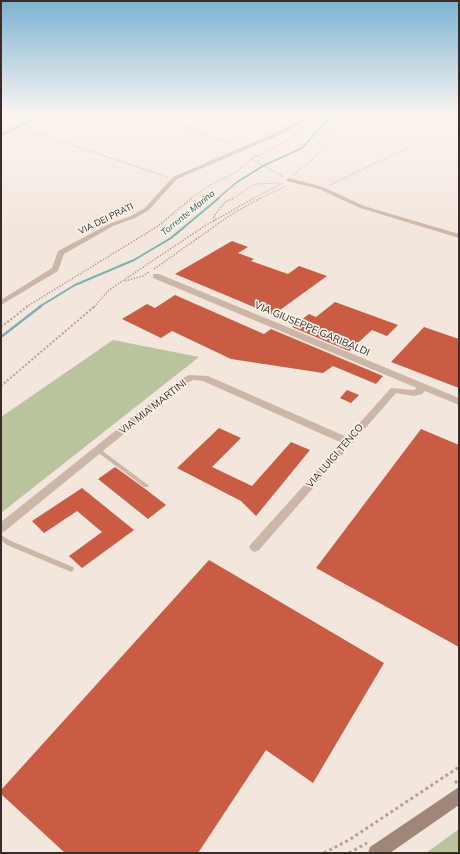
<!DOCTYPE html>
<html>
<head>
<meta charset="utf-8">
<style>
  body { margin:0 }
  #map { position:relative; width:460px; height:854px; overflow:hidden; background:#f3e7dd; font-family:Mulish,sans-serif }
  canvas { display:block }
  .frame { position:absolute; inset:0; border:2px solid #392d29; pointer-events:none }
</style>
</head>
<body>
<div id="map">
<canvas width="460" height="854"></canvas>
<div class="frame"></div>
</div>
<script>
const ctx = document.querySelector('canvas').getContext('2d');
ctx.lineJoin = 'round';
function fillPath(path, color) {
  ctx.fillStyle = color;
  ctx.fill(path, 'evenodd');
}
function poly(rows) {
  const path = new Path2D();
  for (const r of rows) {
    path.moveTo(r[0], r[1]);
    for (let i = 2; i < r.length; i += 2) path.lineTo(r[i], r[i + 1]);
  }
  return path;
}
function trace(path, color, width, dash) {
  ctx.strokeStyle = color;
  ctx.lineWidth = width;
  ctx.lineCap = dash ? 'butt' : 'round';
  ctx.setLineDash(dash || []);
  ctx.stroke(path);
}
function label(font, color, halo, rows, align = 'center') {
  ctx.font = font + ' Mulish,sans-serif';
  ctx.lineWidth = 3.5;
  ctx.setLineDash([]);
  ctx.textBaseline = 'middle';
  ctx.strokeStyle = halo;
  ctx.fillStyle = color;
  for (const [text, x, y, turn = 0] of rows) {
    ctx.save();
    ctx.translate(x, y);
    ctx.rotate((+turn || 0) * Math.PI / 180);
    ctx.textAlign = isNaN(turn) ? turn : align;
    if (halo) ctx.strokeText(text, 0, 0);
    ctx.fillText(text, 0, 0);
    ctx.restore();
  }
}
fillPath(poly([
  [113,340,199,357,1,513,1,417],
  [459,829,459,853,426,853]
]), '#b9c39c');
trace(poly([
  [1,135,43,114],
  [217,199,237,182,263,166,302,148,333,114]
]), '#7bb2b0', 1.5);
trace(poly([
  [39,307,75,285,134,260,171,238,219,198]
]), '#7bb2b0', 2);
trace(poly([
  [1,337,41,306]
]), '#7bb2b0', 2.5);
fillPath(poly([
  [232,241,248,247,238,253,254,259,251,261,288,274,299,266,327,276,273,315,175,274],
  [175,295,264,334,271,329,383,376,376,384,333,366,323,373,231,359,172,331,161,338,122,319,147,304,155,308],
  [335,302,398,325,387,336,372,330,349,351,292,327,309,314,316,317],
  [424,327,459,339,459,388,391,362],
  [347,390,359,395,351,403,340,398],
  [219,428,241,438,212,467,252,486,291,442,310,450,256,516,241,501,177,468],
  [421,429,459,445,459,647,316,568],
  [115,467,144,488,166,505,148,519,98,479],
  [82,488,134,530,82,568,69,556,102,532,77,511,44,533,32,521],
  [209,560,384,663,313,783,266,750,198,853,65,853,1,794,1,790]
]), '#ca5c44');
trace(poly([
  [152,114,234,146],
  [1,122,168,177],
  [336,126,354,114],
  [1,137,45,114],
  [250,153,258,156,252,158,253,160,284,177],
  [258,156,290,139,310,125,315,118],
  [293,175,312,160,334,133,336,126,315,118,318,114],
  [330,185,411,146],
  [190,199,210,185,237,172,252,158],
  [232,199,255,184,279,183],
  [252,199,283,183],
  [259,199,286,186]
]), '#b8a092', 1, [1, 1]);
trace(poly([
  [214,221,214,216,225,202,234,198],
  [154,269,229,216,260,198],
  [125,281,143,276,149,272],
  [26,307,158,226,192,198],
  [94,307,109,290,203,227,254,198]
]), '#b8a092', 1.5, [1.5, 1.5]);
trace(poly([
  [1,327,28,306],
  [1,386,95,306]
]), '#b8a092', 2, [2, 2]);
trace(poly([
  [455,783,459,779],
  [324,853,349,840,459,767],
  [349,853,367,843]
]), '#b8a092', 3, [3, 3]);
fillPath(poly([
  [98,448,100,449,148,485,149,486,148,487,144,487,96,451,95,450,98,448],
  [1,535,11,541,73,567,74,569,73,571,71,572,69,571,7,545,1,540,1,535]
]), '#ccb6a8');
fillPath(poly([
  [307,114,311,114,302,123,277,136,177,179,149,210,135,218,113,226,64,254,58,271,1,305,1,300,52,268,58,251,109,224,131,216,145,208,173,177,273,134,298,121,307,114],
  [289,178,323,187,364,206,459,234,459,238,360,208,319,189,287,181,286,180,289,178],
  [153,274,159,274,459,398,459,405,425,391,422,394,414,396,396,393,259,550,255,552,251,550,249,547,251,544,342,443,203,381,193,380,185,384,5,531,1,533,1,522,179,380,189,375,208,376,347,437,391,388,414,390,417,388,153,278,153,274]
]), '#ccb6a8');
fillPath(poly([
  [459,787,459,805,390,853,368,853,370,847,459,787]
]), '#a08579');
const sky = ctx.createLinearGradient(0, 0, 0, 233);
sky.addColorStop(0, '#7cb3d2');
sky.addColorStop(0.49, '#faf4f0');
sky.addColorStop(1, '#faf4f000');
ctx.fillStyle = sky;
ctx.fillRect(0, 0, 460, 233);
label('italic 9px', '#1c5c5c', '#fbf2ea', [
  ["Torrente Marina",188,213,-39]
]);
label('9px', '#392d29', '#fbf2ea', [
  ["VIA DEI PRATI",106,219,-26]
]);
label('10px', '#392d29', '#fbf2ea', [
  ["VIA GIUSEPPE GARIBALDI",312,329,23],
  ["VIA MIA MARTINI",153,407,-38],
  ["VIA LUIGI TENCO",335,456,-49]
]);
</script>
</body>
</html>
